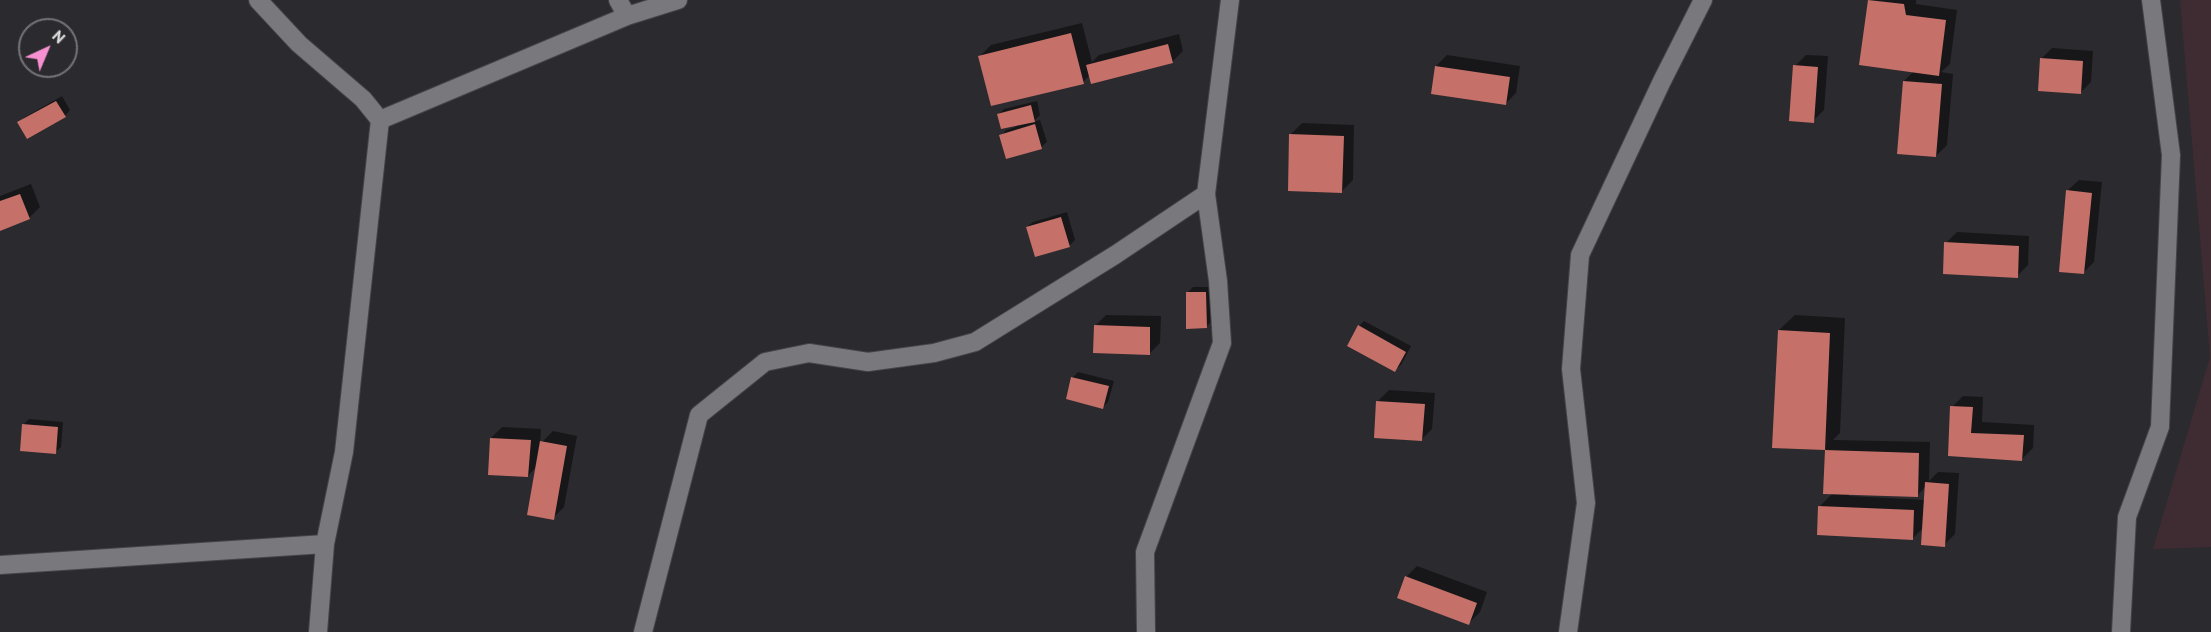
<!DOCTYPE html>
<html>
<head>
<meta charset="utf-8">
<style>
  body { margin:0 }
  #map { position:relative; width:2211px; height:632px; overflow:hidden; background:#2b2a2e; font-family:"PT Sans",sans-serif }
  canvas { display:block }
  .north { position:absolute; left:18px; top:18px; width:60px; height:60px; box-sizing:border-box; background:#2b2a2e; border:2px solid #747477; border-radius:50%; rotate:44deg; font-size:16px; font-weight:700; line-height:24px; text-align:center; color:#e2e2e4 }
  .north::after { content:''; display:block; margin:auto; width:21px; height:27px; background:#f690d0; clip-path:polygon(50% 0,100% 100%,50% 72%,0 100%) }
</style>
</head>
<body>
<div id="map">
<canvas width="2211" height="632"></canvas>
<div class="north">N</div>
</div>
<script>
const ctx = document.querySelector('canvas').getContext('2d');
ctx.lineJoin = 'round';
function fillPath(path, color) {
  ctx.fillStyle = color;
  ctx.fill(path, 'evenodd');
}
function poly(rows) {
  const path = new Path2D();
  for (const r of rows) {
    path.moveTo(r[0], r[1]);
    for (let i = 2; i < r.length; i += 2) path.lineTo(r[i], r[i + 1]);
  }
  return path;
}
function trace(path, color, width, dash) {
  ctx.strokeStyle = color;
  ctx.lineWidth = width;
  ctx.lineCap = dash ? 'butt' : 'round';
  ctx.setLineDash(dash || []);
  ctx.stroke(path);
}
fillPath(poly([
  [2180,0,2211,0,2211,547,2153,549,2210,357]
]), '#3f2c32');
fillPath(poly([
  [1869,0,1916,0,1916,4,1957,10,1950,64,1941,72,1953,74,1947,145,1936,156,1904,81,1914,71],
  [1082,23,1092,62,1099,55,1179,34,1183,51,1172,62,1090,75,1083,82,980,56,991,45],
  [2052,48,2093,51,2091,82,2080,93,2041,59],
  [1447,55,1520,66,1516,93,1505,104,1436,66],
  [1806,55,1828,56,1824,110,1813,121,1795,66],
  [62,96,70,110,65,116,19,122,25,117],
  [1037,101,1040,115,1033,122,1040,120,1047,142,1041,147,1001,136,1006,130,1016,127,1015,125,999,114,1004,109],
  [1302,123,1354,125,1353,180,1342,191,1291,134],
  [2079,180,2102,182,2094,262,2083,273,2067,191],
  [31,184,40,207,29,218,0,230,0,196],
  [1067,212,1075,240,1069,246,1027,227,1033,222],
  [1957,232,2029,236,2028,265,2017,276,1946,243],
  [1193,287,1211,287,1212,321,1206,327,1187,293],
  [1106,315,1161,316,1160,343,1149,354,1095,326],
  [1795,315,1845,318,1840,433,1833,440,1930,442,1929,481,1938,472,1959,473,1955,534,1944,545,1924,527,1913,538,1820,506,1833,493,1824,492,1826,449,1773,447,1779,330],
  [1926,486,1925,500,1849,496,1849,493,1918,495],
  [1364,321,1411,346,1401,365,1395,370,1359,326],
  [1078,372,1114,381,1108,402,1103,407,1072,378],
  [1389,390,1435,393,1432,429,1421,440,1378,401],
  [1963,396,1983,397,1982,422,2034,425,2033,448,2022,459,1949,455,1952,407],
  [29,419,63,422,61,447,55,452,24,424],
  [502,427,541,429,540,444,553,431,577,436,564,507,553,518,537,466,528,476,491,438],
  [1417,566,1487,592,1480,612,1469,623,1406,577]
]), '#0007');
fillPath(poly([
  [1868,0,1904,4,1906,15,1946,20,1939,76,1859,65],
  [1071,33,1084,84,991,106,978,56],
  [1168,44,1173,63,1091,84,1086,65],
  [2040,58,2083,61,2081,94,2038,91],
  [1793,65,1818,67,1814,123,1789,121],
  [1435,66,1510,77,1506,105,1431,94],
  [1903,81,1942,84,1936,157,1897,154],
  [56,101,66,117,27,139,17,122],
  [1031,105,1035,122,1001,129,997,114],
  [1035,124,1042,149,1006,159,999,135],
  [1289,134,1344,136,1342,193,1288,191],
  [2066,190,2092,193,2084,274,2059,272],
  [20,194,30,219,0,231,0,201],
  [1061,217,1070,247,1035,257,1026,227],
  [1944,242,2019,246,2018,278,1943,274],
  [1186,292,1206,292,1207,328,1186,329],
  [1094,325,1150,327,1150,355,1093,353],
  [1358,325,1406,352,1395,372,1347,346],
  [1778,330,1830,333,1825,450,1772,448],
  [1071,377,1109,386,1103,409,1066,399],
  [1376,401,1425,404,1422,441,1374,438],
  [1950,406,1973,407,1971,433,2024,435,2022,461,1948,456],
  [22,424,58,427,56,454,20,451],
  [490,438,531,440,528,477,488,475],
  [540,441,567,446,554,520,527,515],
  [1825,450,1919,453,1918,497,1823,494],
  [1925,482,1949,484,1945,547,1921,545],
  [1818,506,1914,510,1913,540,1817,535],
  [1405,576,1477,603,1469,625,1397,598]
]), '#c57069');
const minor = poly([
  [258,0,299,44,363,99,380,120,344,452,325,544,318,632],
  [618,0,627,16],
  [380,120,627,16,678,0],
  [0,565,325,544],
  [643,632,699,415,765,362,809,353,868,362,934,353,975,342,1115,255,1206,194],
  [1146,632,1145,552,1222,343,1218,281,1206,194,1230,0],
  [1568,632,1586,503,1571,369,1580,255,1662,81,1703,0],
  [2121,632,2127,517,2160,427,2171,155,2151,0]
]);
trace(minor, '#454547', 20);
trace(minor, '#79787c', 18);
</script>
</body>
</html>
